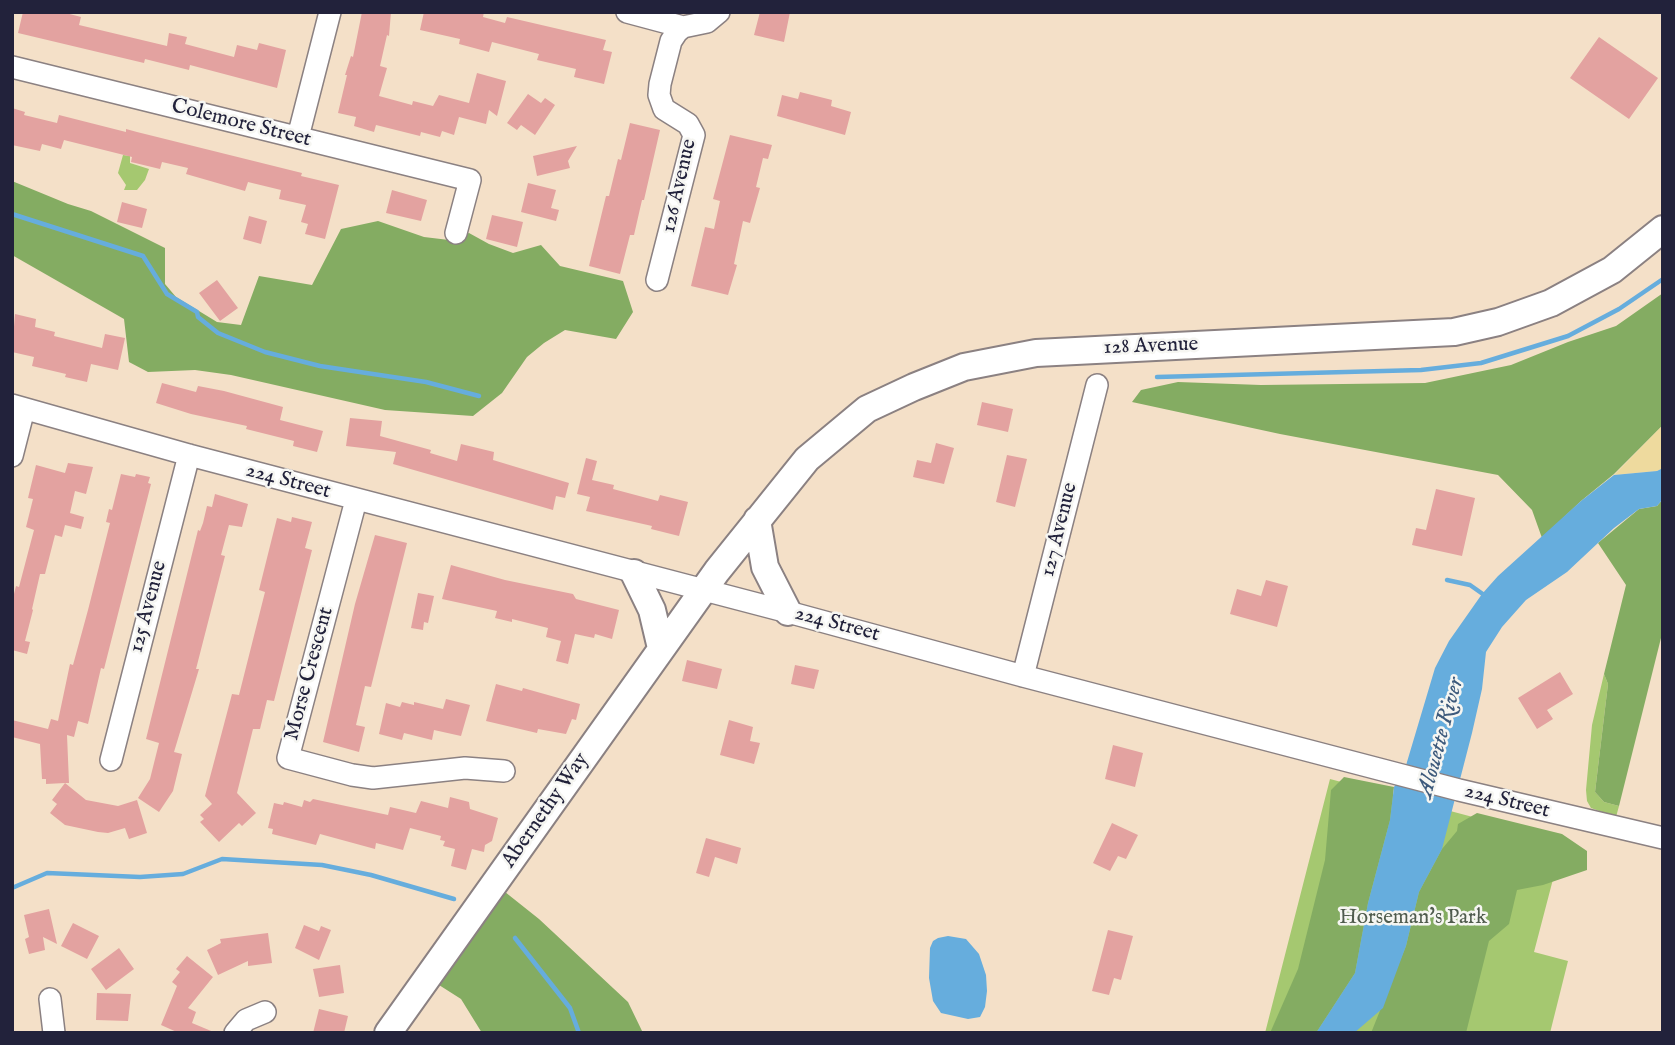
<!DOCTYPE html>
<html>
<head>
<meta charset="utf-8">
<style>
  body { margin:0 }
  #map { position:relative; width:1675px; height:1045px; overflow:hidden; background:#f4e0c8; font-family:"IM FELL English",serif }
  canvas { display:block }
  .frame { position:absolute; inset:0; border:14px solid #22223b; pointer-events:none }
</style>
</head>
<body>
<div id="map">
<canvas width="1675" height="1045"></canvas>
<div class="frame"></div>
</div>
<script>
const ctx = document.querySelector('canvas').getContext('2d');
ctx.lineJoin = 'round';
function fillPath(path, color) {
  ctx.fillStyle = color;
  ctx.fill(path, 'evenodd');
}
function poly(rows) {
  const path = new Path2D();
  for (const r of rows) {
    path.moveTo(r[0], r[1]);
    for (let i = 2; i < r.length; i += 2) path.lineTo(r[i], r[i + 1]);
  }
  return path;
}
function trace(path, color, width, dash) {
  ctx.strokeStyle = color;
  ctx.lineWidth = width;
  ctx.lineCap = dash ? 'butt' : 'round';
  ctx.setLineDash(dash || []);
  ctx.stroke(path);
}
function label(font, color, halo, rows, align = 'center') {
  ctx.font = font + ' "IM FELL English",serif';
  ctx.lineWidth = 5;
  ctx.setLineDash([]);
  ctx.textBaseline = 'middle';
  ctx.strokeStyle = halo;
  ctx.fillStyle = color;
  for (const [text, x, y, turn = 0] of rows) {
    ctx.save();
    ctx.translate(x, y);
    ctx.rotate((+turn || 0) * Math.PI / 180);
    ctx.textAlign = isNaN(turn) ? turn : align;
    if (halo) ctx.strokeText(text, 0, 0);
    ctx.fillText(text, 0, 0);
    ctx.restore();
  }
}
fillPath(poly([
  [123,155,130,156,130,163,149,169,145,180,137,190,124,190,126,185,118,173],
  [1604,674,1608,684,1595,792,1604,802,1619,806,1616,817,1591,808,1587,801,1586,790,1592,725],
  [1330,779,1563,841,1534,952,1568,961,1550,1033,1265,1033]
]), '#a5c870');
fillPath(poly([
  [12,181,68,204,91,211,165,248,165,284,176,297,217,322,241,325,259,276,312,285,341,229,378,221,424,237,449,240,469,233,489,244,513,253,541,245,560,266,623,281,633,312,616,339,565,330,544,343,527,357,502,393,473,416,385,410,231,375,195,370,148,372,129,362,124,319,12,255],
  [1663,293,1663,425,1614,474,1581,501,1542,538,1532,510,1498,475,1280,434,1132,402,1141,390,1178,382,1261,385,1425,383,1511,365,1568,342,1616,326],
  [1663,499,1663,630,1619,806,1604,802,1595,792,1608,684,1604,674,1626,585,1598,543,1639,509,1657,506],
  [1344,777,1394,787,1390,820,1368,903,1355,973,1316,1033,1270,1033,1298,969,1325,860,1331,790],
  [1477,813,1562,834,1587,851,1587,870,1543,885,1517,890,1509,924,1489,941,1466,1033,1371,1033,1406,946,1419,892,1442,849,1457,831,1458,824],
  [495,884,539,919,628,1002,643,1033,482,1033,461,999,428,978]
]), '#84ac62');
fillPath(poly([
  [1663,425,1663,468,1657,471,1614,475]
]), '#eeda9e');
fillPath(poly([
  [1663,468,1663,499,1657,506,1639,509,1614,528,1567,572,1526,600,1502,627,1486,652,1482,689,1472,733,1442,849,1419,892,1406,946,1383,1008,1354,1033,1316,1033,1355,973,1368,903,1390,820,1394,787,1404,772,1435,668,1449,641,1482,594,1498,576,1581,501,1614,475,1657,471],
  [948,936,966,939,979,954,986,975,987,991,985,1007,980,1017,968,1019,941,1013,933,1001,929,978,930,948,933,941,938,938]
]), '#66addd');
trace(poly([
  [12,214,143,256,167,294,197,312,198,317,218,333,265,352,320,366,426,382,479,396],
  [1157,377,1421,370,1481,363,1568,336,1619,309,1663,279],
  [1447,580,1470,585,1487,597],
  [12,888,47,873,140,877,183,874,222,859,322,865,371,875,454,899],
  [515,938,570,1008,579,1033]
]), '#66addd', 4.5);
fillPath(poly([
  [23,12,62,12,81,17,79,25,167,46,169,33,187,37,185,44,234,57,237,45,257,50,259,43,286,50,277,88,190,65,189,70,145,59,144,63,18,33],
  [362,12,391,12,389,36,387,35,380,66,387,68,379,96,412,105,413,101,433,106,439,95,469,103,477,73,506,81,497,116,489,110,486,124,459,117,454,135,442,131,440,137,421,132,420,136,376,125,374,132,354,126,356,117,338,113,347,75,345,75,351,56,353,57],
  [424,12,484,12,483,17,505,23,507,17,606,40,603,50,612,52,604,84,574,77,576,69,537,60,539,54,492,42,489,52,459,44,460,39,420,30],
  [760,12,790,12,784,42,754,35],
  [1599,37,1658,78,1629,119,1570,78],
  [800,92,832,100,831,106,851,112,845,135,777,116,782,95,798,99],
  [528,94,541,103,545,98,555,105,535,135,521,125,517,130,507,123],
  [12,108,25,112,24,115,57,123,59,115,126,132,126,129,137,132,302,173,301,176,339,185,325,239,305,234,308,224,301,222,306,205,279,199,281,190,248,182,245,191,186,174,188,168,162,162,160,169,131,162,132,157,64,140,61,149,42,144,40,151,12,145],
  [630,123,660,130,644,200,642,200,634,235,630,235,620,274,589,266,606,196,609,196,618,159,621,160],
  [730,135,772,145,768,159,763,158,756,187,760,188,750,223,743,221,734,264,737,265,728,295,691,286,705,227,714,229,720,201,713,199],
  [577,146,568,161,570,168,537,176,533,156],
  [528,183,556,190,551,208,559,210,556,221,521,212],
  [392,190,427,200,421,221,386,213],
  [122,202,147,209,142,228,117,222],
  [492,215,523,222,517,247,486,239],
  [249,216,267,221,261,244,243,239],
  [217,280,238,308,220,321,199,293],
  [15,314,36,319,35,327,55,332,54,336,102,348,105,334,125,338,118,370,91,364,87,382,65,377,66,374,32,366,34,357,12,352],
  [162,383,196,392,198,386,224,391,283,407,280,420,323,431,317,452,293,446,294,441,246,429,247,426,191,414,156,403],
  [982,402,1013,409,1008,432,977,425],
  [350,418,382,421,380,436,431,450,430,453,457,461,461,444,494,452,493,460,569,483,565,498,556,496,553,510,393,464,396,452,346,446],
  [936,443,954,448,944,484,913,477,917,460,931,463],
  [1007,455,1027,459,1015,507,996,502],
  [586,458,597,461,592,480,614,485,613,489,658,501,660,495,688,502,679,536,651,529,652,526,586,511,590,497,577,494],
  [68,463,93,467,86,494,75,491,70,513,84,517,81,529,65,525,62,537,55,535,45,574,40,574,32,609,33,610,25,641,30,642,27,654,12,650,12,602,16,586,19,587,34,530,26,527,33,499,28,498,36,465,65,473],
  [121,474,135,477,136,474,150,477,148,483,151,484,104,669,101,668,88,724,78,721,74,737,67,735,69,783,65,783,86,800,118,806,137,800,147,833,129,839,125,828,108,833,98,832,65,825,50,813,57,804,52,800,65,783,46,784,46,779,42,779,40,744,12,737,12,720,48,729,51,719,58,721,70,664,73,665,88,610,110,523,106,522,109,509,112,510],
  [1436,489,1475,498,1462,556,1412,545,1416,528,1426,530],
  [215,494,248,504,242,527,229,525,221,555,225,556,196,669,199,669,174,752,182,754,173,791,159,812,138,798,150,779,159,743,146,739,198,530,200,531,203,523,207,506,212,507],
  [292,517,312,522,305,548,312,550,274,701,267,700,260,729,253,729,237,793,256,813,242,826,239,823,219,842,200,822,204,819,200,815,212,804,205,796,232,694,239,695,265,592,259,590,277,518,291,522],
  [375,535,407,543,371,687,365,686,356,725,365,727,359,752,323,742,355,604],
  [451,565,505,580,573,594,576,599,619,610,612,639,595,634,594,638,575,634,568,664,556,661,561,641,546,637,548,628,512,619,512,622,495,618,497,611,442,599],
  [1266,580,1288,586,1277,627,1230,614,1237,589,1261,596],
  [418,593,434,596,428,623,424,622,423,630,411,628],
  [687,660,722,669,717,689,682,681],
  [795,665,819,670,814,689,791,684],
  [1560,672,1573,694,1547,710,1553,719,1537,729,1518,698],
  [496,684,522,691,523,688,580,704,576,720,572,719,566,734,538,729,537,733,486,721],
  [446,699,470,705,461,736,434,730,432,740,404,733,402,740,379,734,386,703,400,707,402,702,414,705,414,702,443,709],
  [729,720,753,727,750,741,760,743,754,764,720,755],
  [1113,745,1143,753,1135,787,1105,779],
  [450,797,469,802,470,809,498,818,492,841,485,845,484,852,472,849,466,870,451,866,455,849,443,846,445,841,440,840,441,836,410,828,403,850,376,843,375,849,320,834,316,845,272,834,273,829,268,828,274,803,283,805,284,802,302,807,304,800,310,802,313,799,388,815,390,807,416,813,421,801,448,808],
  [1112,823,1138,835,1126,859,1118,856,1110,871,1093,863],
  [706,838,741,848,737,864,715,857,709,877,696,873],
  [49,909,57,944,43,937,45,950,29,954,25,939,29,937,24,915],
  [73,923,99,936,87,959,61,946],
  [304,925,319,931,321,926,331,930,319,960,295,948],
  [1108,930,1133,936,1121,980,1114,978,1109,995,1092,991],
  [268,933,272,963,248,966,248,961,218,975,207,950,221,943,220,939],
  [119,948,134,969,106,990,91,969],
  [187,956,213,977,188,1008,196,1012,192,1023,216,1033,179,1033,161,1025,177,986,172,982,180,972,176,969],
  [340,965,344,993,319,997,313,969],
  [97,993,131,994,128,1021,96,1020],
  [319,1009,348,1016,344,1033,313,1033]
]), '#e3a2a0');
const minor = poly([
  [627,12,683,27],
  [12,67,470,180,456,233],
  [298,137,330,12],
  [657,280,694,135,688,124,664,109,659,95,660,84,671,41,677,32,683,27,707,22,719,12],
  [12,405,189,455,788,612,1023,676,1459,790,1663,838],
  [12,456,24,409],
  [356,500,288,758,352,775,373,778,465,768,504,771],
  [1023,676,1097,385],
  [111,760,189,455],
  [50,999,54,1033],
  [235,1033,246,1020,265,1012]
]);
const major = poly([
  [757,520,765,567,788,612],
  [634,573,652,610,661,648],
  [388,1033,717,571,807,459,867,409,914,387,964,367,1036,353,1454,332,1498,322,1551,303,1612,270,1663,229]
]);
trace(minor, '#8b8182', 24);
trace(major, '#8b8182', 30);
trace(minor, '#fff', 21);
trace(major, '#fff', 26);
label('21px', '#22223b', '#f6f6f2', [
  ["Colemore Street",241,124,14],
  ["126 Avenue",680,186,-77],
  ["128 Avenue",1151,347,-2],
  ["224 Street",288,482,15],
  ["127 Avenue",1060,530,-76],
  ["125 Avenue",149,607,-75],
  ["224 Street",837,625,15],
  ["Morse Crescent",310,674,-75],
  ["224 Street",1507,802,14],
  ["Abernethy Way",546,811,-55]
]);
label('21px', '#505c4e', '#f6f6f2', [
  ["Horseman's Park",1413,919]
]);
label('italic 23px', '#3d5a7c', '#f6f6f2', [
  ["Alouette River",1442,738,-75]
]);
</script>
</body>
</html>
